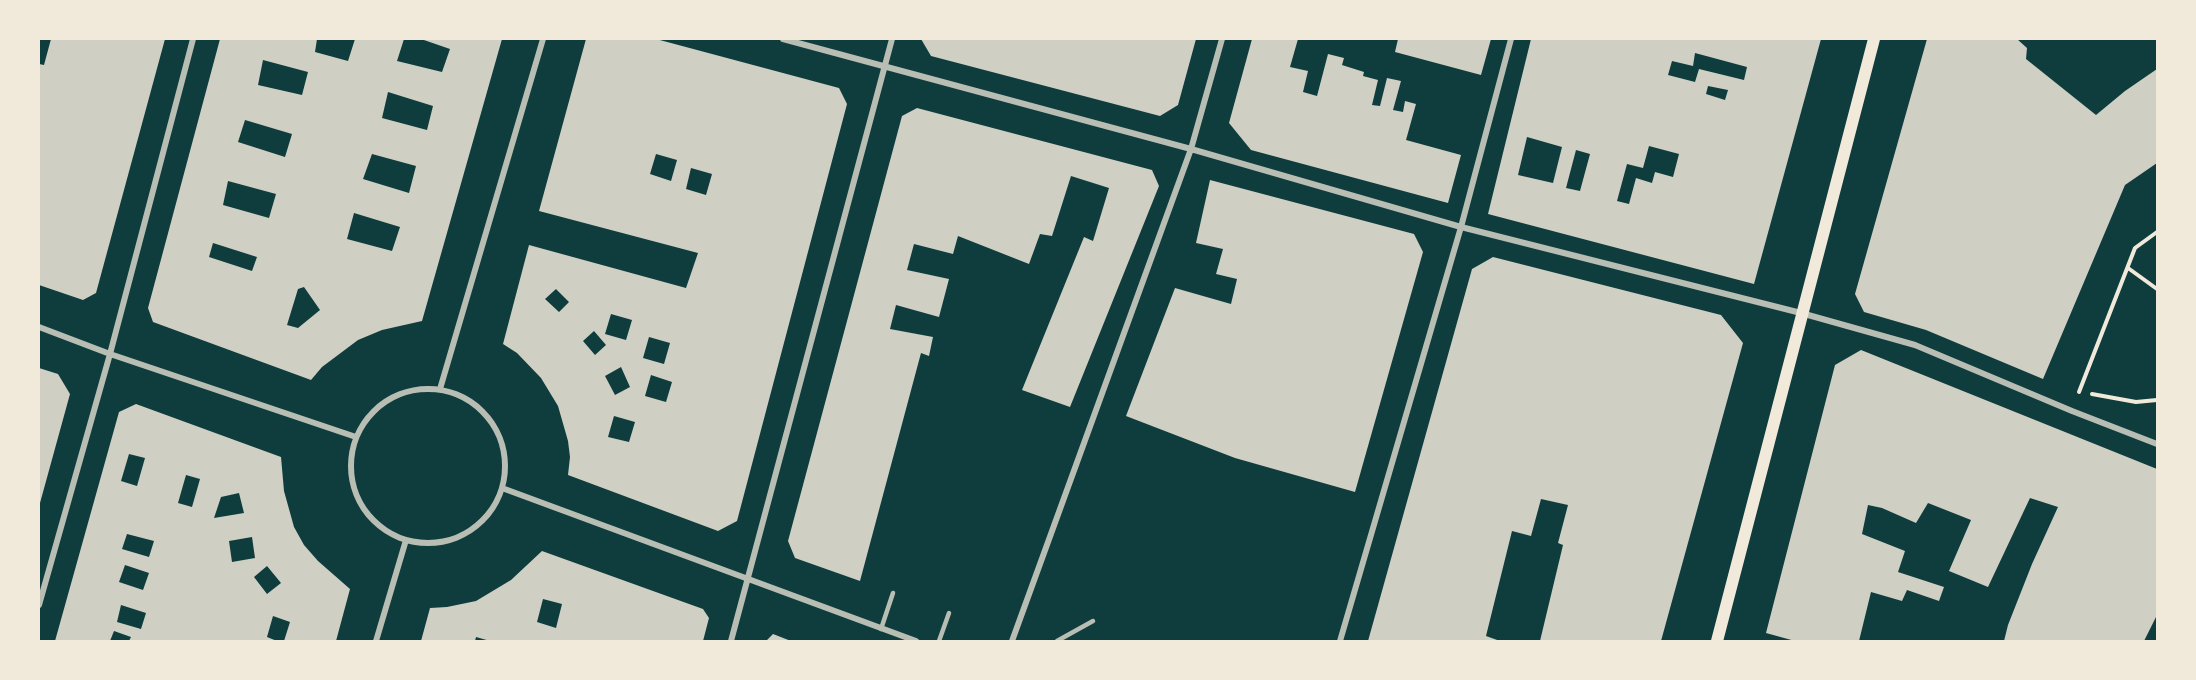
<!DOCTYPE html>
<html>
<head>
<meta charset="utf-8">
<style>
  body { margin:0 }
  #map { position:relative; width:2196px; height:680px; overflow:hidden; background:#0f3d3e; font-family:Raleway,sans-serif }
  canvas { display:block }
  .frame { position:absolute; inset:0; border:40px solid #f1e9da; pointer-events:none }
</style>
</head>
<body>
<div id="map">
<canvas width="2196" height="680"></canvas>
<div class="frame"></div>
</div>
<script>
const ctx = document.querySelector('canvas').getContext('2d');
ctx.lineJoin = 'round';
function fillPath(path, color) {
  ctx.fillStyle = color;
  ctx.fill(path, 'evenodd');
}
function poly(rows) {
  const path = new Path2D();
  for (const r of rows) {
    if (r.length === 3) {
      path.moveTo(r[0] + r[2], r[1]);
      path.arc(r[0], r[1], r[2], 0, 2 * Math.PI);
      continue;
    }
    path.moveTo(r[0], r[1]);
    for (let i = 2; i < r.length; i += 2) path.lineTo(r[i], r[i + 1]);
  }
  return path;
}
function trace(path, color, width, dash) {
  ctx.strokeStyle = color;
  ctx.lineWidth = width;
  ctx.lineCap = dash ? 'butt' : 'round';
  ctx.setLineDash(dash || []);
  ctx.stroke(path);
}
fillPath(poly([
  [51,39,165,39,96,293,83,300,39,285,39,64,44,65],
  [220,39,317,39,315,52,348,61,355,39,404,39,397,61,442,72,450,49,421,39,502,39,422,321,382,330,358,340,322,367,311,380,153,322,148,308],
  [263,60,308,72,302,95,258,85],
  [388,92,433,106,427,130,382,118],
  [245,120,292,134,285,157,238,142],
  [372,154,416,166,409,193,363,179],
  [228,181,276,194,269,218,223,205],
  [354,213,400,227,392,251,347,239],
  [213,243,257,257,252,271,209,257],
  [304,287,320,310,298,328,287,325,298,289],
  [586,39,656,39,839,88,847,104,737,521,718,531,568,475,570,457,568,441,558,406,541,378,517,353,503,344,529,245,686,288,698,253,539,211],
  [656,154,677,160,671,181,650,174],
  [691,168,712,174,706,195,686,189],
  [556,289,569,302,559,312,545,299],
  [611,314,632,320,626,340,605,334],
  [594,331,606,345,595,355,583,341],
  [649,337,670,343,664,364,643,358],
  [621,367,630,387,615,395,605,376],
  [651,375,672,382,666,402,645,396],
  [614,416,635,422,629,442,608,437],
  [921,39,1196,39,1178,105,1160,116,931,56],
  [1252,39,1298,39,1290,67,1308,71,1303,92,1317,96,1328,54,1344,58,1342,65,1364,72,1363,76,1378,80,1372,105,1380,106,1387,78,1401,81,1393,110,1403,112,1405,101,1416,104,1406,140,1461,155,1448,203,1251,150,1229,123],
  [1398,39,1491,39,1481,75,1395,52],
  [1531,39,1821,39,1754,284,1488,214],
  [1695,53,1747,67,1744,80,1699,69,1695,82,1668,75,1672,61,1693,66],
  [1708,86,1728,90,1725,100,1706,94],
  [1527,137,1562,147,1553,183,1518,175],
  [1649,146,1679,154,1673,177,1655,172,1652,183,1636,178,1629,204,1617,201,1627,164,1643,168],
  [1576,150,1590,154,1580,191,1566,188],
  [1927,39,2017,39,2027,48,2026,59,2096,115,2125,91,2157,69,2157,163,2125,185,2043,379,1926,330,1864,312,1855,294],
  [917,108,1152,170,1159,186,1070,407,1022,390,1084,237,1093,241,1109,188,1071,176,1052,236,1040,234,1029,264,958,236,953,254,914,244,907,270,949,279,939,317,896,305,890,329,933,337,929,356,921,353,860,581,795,558,788,541,902,116],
  [1210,180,1414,234,1423,252,1355,492,1235,458,1126,416,1175,288,1231,304,1237,279,1216,274,1223,249,1196,243],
  [1493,257,1721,315,1743,343,1661,641,1540,641,1563,545,1558,543,1568,505,1541,499,1531,536,1512,531,1486,636,1500,641,1368,641,1472,269],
  [1861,350,2157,469,2157,615,2144,641,2004,641,2008,625,2032,564,2058,507,2030,498,1988,587,1949,571,1971,520,1928,503,1916,523,1882,508,1868,505,1862,534,1905,551,1898,572,1944,587,1939,601,1907,590,1902,601,1871,592,1859,641,1795,641,1766,633,1835,365],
  [39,368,58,374,70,394,40,503],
  [136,404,281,457,284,491,294,527,304,545,318,561,350,589,336,641,284,641,290,622,273,616,267,637,277,641,129,641,131,637,114,631,110,641,55,641,119,412],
  [129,454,145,458,137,486,121,481],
  [186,475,200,479,192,507,178,503],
  [239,493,244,513,214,518,221,497],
  [127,534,154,541,149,557,122,549],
  [252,537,255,558,232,562,229,541],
  [125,565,149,573,143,590,119,582],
  [267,566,281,583,267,594,254,577],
  [121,605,146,613,141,629,117,622],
  [542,551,703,609,709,618,703,641,490,641,476,637,475,641,421,641,430,608,447,607,476,601,511,580],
  [543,599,562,604,556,628,537,622],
  [773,634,791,641,766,641]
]), '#cfcfc3');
trace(poly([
  [2128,268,2157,289],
  [2079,392,2135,248,2157,232],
  [2092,394,2136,402,2157,400]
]), '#f1e9da', 4);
trace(poly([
  [881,629,893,593],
  [939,641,949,613],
  [1057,641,1093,621]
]), '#b8beb3', 4.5);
trace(poly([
  [783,39,1191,149,1461,227,1801,313,1915,345,2072,411,2157,444],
  [39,327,110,354,356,437],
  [440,389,543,39],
  [428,466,77],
  [502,488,916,641],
  [39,605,110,354,193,39],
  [376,641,406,540],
  [731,641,892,39],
  [1012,641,1191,149,1222,39],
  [1340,641,1461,227,1511,39]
]), '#b8beb3', 6);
trace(poly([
  [1717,641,1874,39]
]), '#f1e9da', 12);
</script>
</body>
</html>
